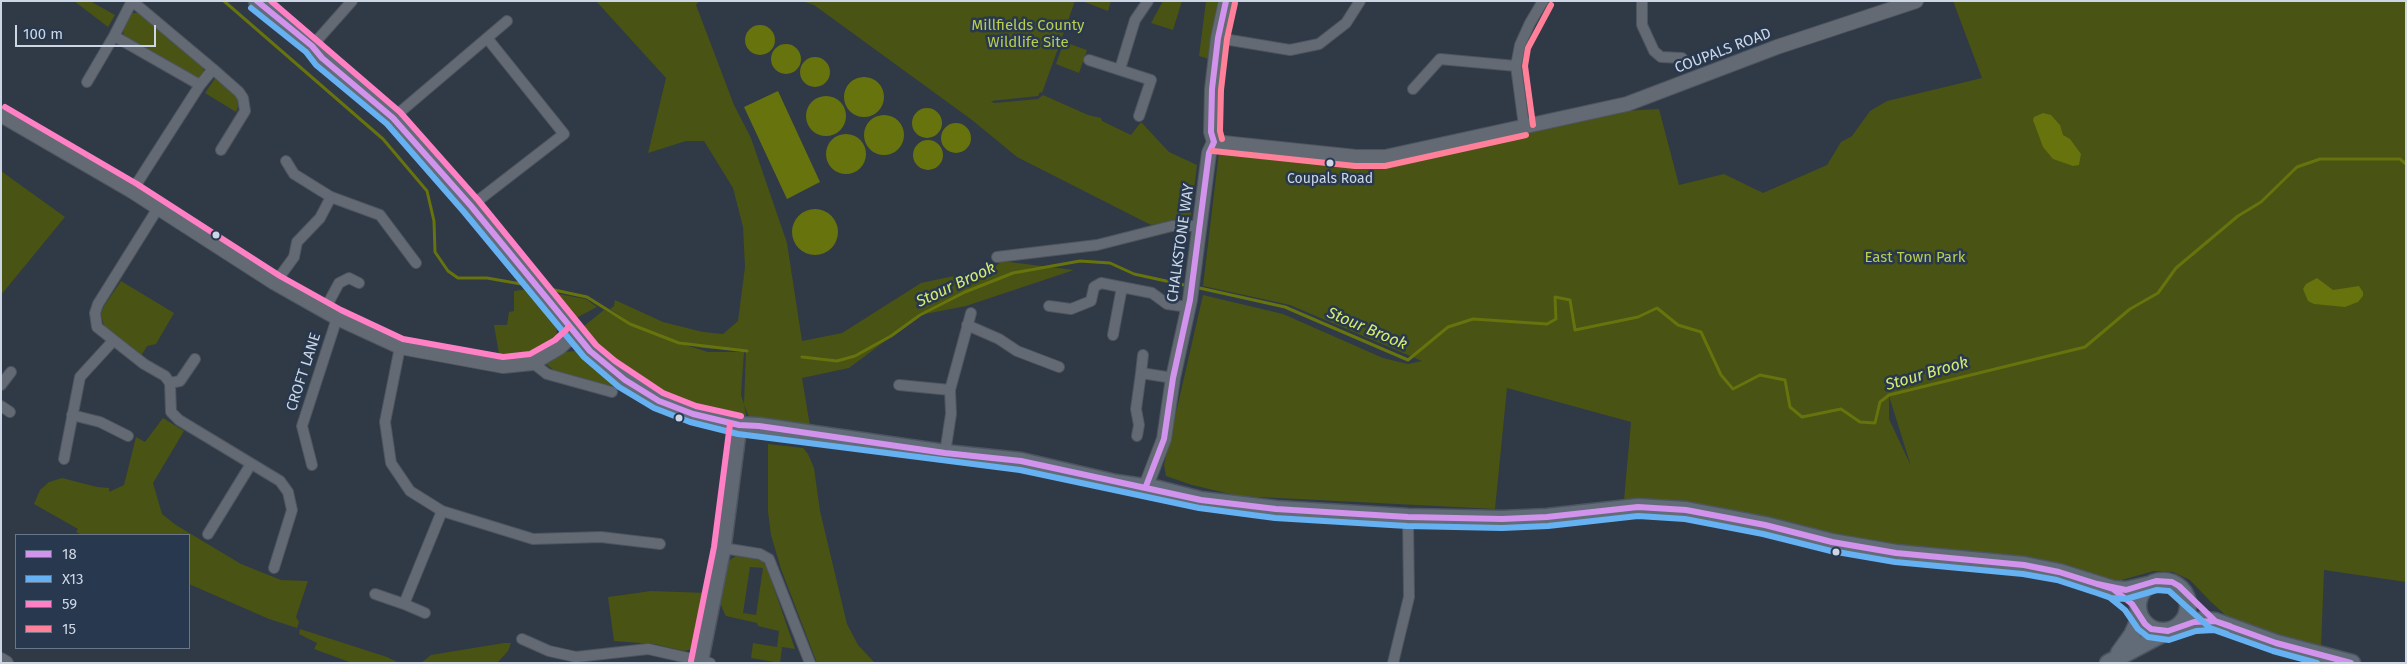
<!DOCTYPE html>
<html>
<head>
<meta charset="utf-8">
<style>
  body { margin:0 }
  #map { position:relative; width:2407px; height:664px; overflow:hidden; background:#303946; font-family:"Fira Sans",sans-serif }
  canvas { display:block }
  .frame { position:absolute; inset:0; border:2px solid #cdd6e5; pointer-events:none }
  .legend { position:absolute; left:15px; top:534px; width:175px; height:115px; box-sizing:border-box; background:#28384e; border:1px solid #6a778a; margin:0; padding:6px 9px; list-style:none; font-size:15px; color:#cdd6e5 }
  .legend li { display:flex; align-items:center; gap:10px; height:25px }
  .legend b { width:25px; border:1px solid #6a778a }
  .scale { position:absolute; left:15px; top:25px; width:141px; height:22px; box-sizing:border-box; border:2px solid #cdd6e5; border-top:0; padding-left:6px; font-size:15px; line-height:18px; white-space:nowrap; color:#cdd6e5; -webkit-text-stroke:4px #28384e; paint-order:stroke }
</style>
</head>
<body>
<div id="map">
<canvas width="2407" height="664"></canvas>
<div class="frame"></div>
<ul class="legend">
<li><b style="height:6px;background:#d193ec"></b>18</li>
<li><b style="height:6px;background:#66b1f2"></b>X13</li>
<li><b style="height:6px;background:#ff80c5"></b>59</li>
<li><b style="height:6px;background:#ff8098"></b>15</li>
</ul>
<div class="scale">100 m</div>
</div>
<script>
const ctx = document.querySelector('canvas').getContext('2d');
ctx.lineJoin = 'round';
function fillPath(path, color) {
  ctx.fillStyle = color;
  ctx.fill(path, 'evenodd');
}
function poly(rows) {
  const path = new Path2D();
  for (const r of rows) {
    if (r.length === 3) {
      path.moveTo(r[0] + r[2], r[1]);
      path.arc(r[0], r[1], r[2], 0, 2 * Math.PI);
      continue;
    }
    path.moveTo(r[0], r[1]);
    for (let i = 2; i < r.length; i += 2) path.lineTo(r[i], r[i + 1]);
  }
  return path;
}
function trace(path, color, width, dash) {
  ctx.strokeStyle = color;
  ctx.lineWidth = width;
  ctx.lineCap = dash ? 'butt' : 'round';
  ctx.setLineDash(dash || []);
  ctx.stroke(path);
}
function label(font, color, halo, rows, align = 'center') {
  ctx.font = font + ' "Fira Sans",sans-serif';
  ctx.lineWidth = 5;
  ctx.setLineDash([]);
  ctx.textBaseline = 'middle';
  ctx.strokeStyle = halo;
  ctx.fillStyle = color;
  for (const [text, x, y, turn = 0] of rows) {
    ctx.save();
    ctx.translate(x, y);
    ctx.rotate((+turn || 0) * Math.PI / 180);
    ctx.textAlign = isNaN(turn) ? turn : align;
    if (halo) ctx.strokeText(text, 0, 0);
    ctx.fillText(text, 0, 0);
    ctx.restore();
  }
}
fillPath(poly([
  [74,1,90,1,115,15,108,27],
  [596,1,699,1,696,5,734,105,751,138,787,243,802,341,842,333,921,283,995,267,1001,261,1074,270,966,306,920,315,849,368,802,378,810,426,750,419,744,405,747,419,697,407,638,379,603,352,586,334,584,326,604,310,639,329,610,309,614,306,615,300,663,322,703,332,723,334,738,321,745,267,743,227,733,188,704,141,686,141,648,153,666,78],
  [679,343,702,348,746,351,744,404,741,395,744,352,708,352],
  [802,1,1075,1,1042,93,1040,92,1038,96,991,101,994,103,1038,99,1043,95,1088,115,1101,118,1102,121,1131,135,1141,122,1169,152,1197,165,1190,221,1151,225,1017,157,972,120,814,5],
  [1082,1,1111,1,1108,11],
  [1163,1,1182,1,1173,30,1151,23],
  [1206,1,1218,1,1209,59,1199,56],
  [1953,1,2406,1,2406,582,2324,570,2321,649,2318,652,2230,619,2210,601,2190,580,2173,572,2154,571,2118,581,2046,561,1992,554,1899,548,1638,507,1624,500,1631,422,1507,388,1495,509,1239,496,1192,485,1166,476,1164,465,1203,295,1283,314,1383,358,1408,364,1422,361,1290,305,1203,286,1219,152,1385,165,1623,111,1659,109,1679,185,1724,174,1763,193,1827,165,1841,142,1852,136,1870,111,1887,101,1982,78],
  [1889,396,1910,463,1910,464,1889,419],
  [131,13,138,13,202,65,204,69,202,77,198,79,124,38,123,27],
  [1064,42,1087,50,1079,73,1056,64],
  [216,77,236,94,239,104,236,112,205,93],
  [1,171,65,217,1,295],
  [121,281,174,313,156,344,147,346,141,356,104,326,101,314,104,306],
  [530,289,554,322,557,331,556,337,537,351,499,354,494,325,507,325,509,312,514,311,514,291],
  [553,293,586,299,597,307,574,319],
  [575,351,622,385,621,388,556,372,546,364,564,352],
  [163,418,184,431,153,483,162,514,176,525,241,564,281,580,308,581,296,617,299,622,297,628,269,619,189,584,189,535,82,535,76,532,78,529,34,504,40,490,49,482,62,478,97,487,109,488,109,492,124,485,136,437,145,442],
  [768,444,803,448,808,454,814,468,820,511,847,624,858,645,875,663,817,663,781,569,771,535,768,512],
  [737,555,762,561,767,568,795,649,782,647,780,663,751,658,753,643,777,647,779,631,758,626,757,623,726,616,723,610,720,602,727,562],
  [750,567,763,568,756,615,743,613],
  [651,591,708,593,696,648,684,651,654,644,614,641,608,597],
  [300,629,387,657,399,663,352,663,314,649,317,643,299,634],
  [504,643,511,643,508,651,497,663,421,663,431,655]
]), '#495313');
fillPath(poly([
  [760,40,15],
  [786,59,15],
  [815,72,15],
  [864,97,20],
  [778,91,820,182,787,199,744,107],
  [826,116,20],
  [927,123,15],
  [2043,113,2051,115,2060,125,2063,135,2070,139,2081,154,2079,165,2073,166,2053,159,2043,147,2033,120,2034,117],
  [884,135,20],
  [956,138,15],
  [846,154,20],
  [928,155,15],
  [815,232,23],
  [2317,278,2333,290,2359,286,2363,292,2363,296,2358,302,2345,307,2314,304,2308,301,2303,289,2306,284]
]), '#67730d');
trace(poly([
  [224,1,383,139,427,191,434,221,435,252,448,271,458,278,487,278,527,285],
  [1195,287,1285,307,1408,360,1448,327,1473,319,1547,324,1556,319,1555,297,1570,300,1575,330,1638,317,1657,308,1678,325,1701,332,1721,375,1733,389,1760,375,1785,380,1790,407,1802,417,1841,409,1860,422,1875,423,1880,402,1889,395,2085,347,2130,309,2158,293,2176,268,2238,216,2261,202,2297,167,2320,159,2400,159,2406,164],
  [545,288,587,297,630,324,679,343,747,351],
  [802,357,837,361,855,356,891,336,920,315,965,292,1013,273,1080,261,1110,263,1134,274,1189,286]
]), '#67730d', 3);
const minor = poly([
  [1642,1,1642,25,1654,51,1661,57,1682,58],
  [114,36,132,1,213,69],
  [1218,38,1290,50,1319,44,1346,23,1360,1],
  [312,46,352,1],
  [1089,60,1151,80,1139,116],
  [1120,69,1135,20,1148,1],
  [87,82,114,36,200,85],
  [1413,89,1440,59,1516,66],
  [393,118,507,21],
  [1524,126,1516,66,1520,45,1530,23,1543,1],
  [132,191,200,85,213,69,239,92,243,98,245,111,221,150],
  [331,197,380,215,416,263],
  [471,206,564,134,487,38],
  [158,208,98,304,95,313,97,327,144,364,165,376,170,383,171,412,179,420,280,481,288,492,292,510,274,568],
  [997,257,1097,245,1172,226,1201,226],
  [275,283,294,257,297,242,320,218,331,197,294,174,286,161],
  [1049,306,1071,309,1091,301,1094,287,1101,283,1152,293,1167,304,1188,307],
  [324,311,339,283,349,278,359,283],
  [967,325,999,339,1017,351,1059,367],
  [1113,335,1122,287],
  [400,347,385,422,391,463,410,491,442,511,533,539,601,537,660,544],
  [533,363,547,374,612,392],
  [1141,373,1143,355],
  [170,383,180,381,195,359],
  [1,385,11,372],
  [899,385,950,390],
  [1,406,10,412],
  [72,415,100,422,128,436],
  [1137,436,1139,425,1136,409,1141,373,1173,378],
  [945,453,951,414,950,390,971,313],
  [64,459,80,377,113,341],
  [312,465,302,426,337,318],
  [208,534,251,464],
  [723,548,760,554,769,559,810,663],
  [375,594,404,604,442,511],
  [404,604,425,613],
  [522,639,549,651,576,657,648,649,710,663],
  [1393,663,1409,597,1408,517]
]);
const tertiary = poly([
  [1,115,132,191,275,283,337,318,400,347,503,366,533,363,560,347,575,333],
  [1214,142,1356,157,1385,157,1627,104,1777,47,1916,1],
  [1146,486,1164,439,1173,378,1190,300,1209,153,1214,142,1211,132,1212,89,1218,38,1226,1],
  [1,660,6,663]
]);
const secondary = poly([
  [700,663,723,548,739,425]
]);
const primary = poly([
  [257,1,312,46,322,58,393,118,471,206,590,351,625,380,659,401,693,414,739,425,759,426,945,453,1021,461,1116,483,1158,489,1201,500,1276,509,1408,517,1502,519,1547,517,1638,507,1686,510,1765,525,1832,542,1896,553,2024,565,2059,572,2113,589,2126,590,2148,585],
  [2163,606,25],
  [2179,626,2202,620,2215,621,2276,643,2352,663],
  [2119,653,2132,635,2140,617],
  [2108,663,2168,631]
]);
trace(minor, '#4d5560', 12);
trace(tertiary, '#4d5560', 16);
trace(secondary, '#4d5560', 18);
trace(primary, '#4d5560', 19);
trace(minor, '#646a73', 10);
trace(tertiary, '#646a73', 14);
trace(secondary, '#606873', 15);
trace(primary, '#626c79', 16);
trace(poly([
  [257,1,312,46,322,58,393,118,471,206,590,351,625,380,659,401,693,414,739,425,759,426,945,453,1021,461,1201,500,1276,509,1408,517,1502,519,1547,517,1638,507,1686,510,1765,525,1832,542,1896,553,2024,565,2059,572,2113,589,2132,604,2145,624,2151,629,2168,631,2194,622,2215,621,2276,643,2351,663],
  [1146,486,1164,439,1173,378,1190,300,1209,153,1214,142,1211,132,1212,89,1218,38,1226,1],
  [2097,584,2126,590,2156,581,2172,582,2179,586,2215,621,2230,626]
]), '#d193ec', 6);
trace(poly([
  [251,8,306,52,316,65,387,124,464,212,584,357,619,387,654,408,690,422,738,434,1020,470,1199,508,1275,518,1407,526,1502,528,1548,526,1638,516,1685,519,1763,534,1831,551,1895,562,2023,574,2057,580,2109,597,2125,610,2138,629,2148,637,2169,640,2196,631,2214,630,2273,651,2317,663],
  [2094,592,2111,598,2126,599,2157,590,2169,591,2210,628,2227,634]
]), '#66b1f2', 6);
trace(poly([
  [271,1,400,112,478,200,596,345,615,361,663,393,696,406,741,416],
  [5,107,137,184,280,276,341,310,403,339,503,357,530,354,555,340,569,327],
  [691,661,714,547,730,424]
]), '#ff80c5', 6);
trace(poly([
  [1533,125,1525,66,1528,48,1551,5],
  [1222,139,1220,131,1221,90,1227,39,1235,3],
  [1213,151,1355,166,1385,166,1526,135]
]), '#ff8098', 6);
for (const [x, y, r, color] of [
  [1330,163,4.5,"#cdd6e5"],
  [216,235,4.5,"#cdd6e5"],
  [679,418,4.5,"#cdd6e5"],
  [1836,552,4.5,"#cdd6e5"]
]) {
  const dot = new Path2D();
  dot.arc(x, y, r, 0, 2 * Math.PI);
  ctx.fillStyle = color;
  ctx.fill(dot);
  trace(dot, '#28384e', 2);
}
label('14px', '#cdd6e5', '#28384e', [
  ["Coupals Road",1330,179]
]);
label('15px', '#bacd4c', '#28384e', [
  ["Millfields County",1028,26],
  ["Wildlife Site",1028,43],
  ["East Town Park",1915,258]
]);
label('15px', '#cdd6e5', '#28384e', [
  ["COUPALS ROAD",1723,51,-21],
  ["CHALKSTONE WAY",1181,243,-82],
  ["CROFT LANE",304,372,-72]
]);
label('italic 16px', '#d8ec6c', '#28384e', [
  ["Stour Brook",956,285,-25],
  ["Stour Brook",1367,329,23],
  ["Stour Brook",1927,374,-16]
]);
</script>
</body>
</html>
